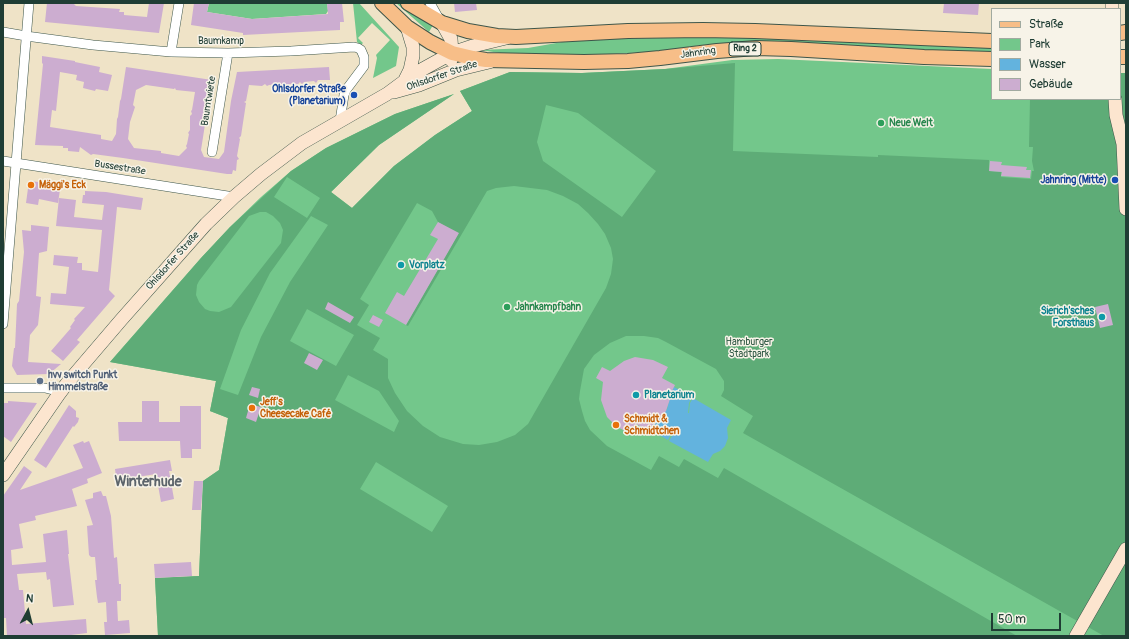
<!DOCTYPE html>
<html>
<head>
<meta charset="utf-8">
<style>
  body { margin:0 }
  #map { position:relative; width:1129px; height:639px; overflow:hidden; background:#efe3c7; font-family:Pangolin,sans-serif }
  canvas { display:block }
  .frame { position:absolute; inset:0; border:4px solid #1f3d34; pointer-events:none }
  .legend { position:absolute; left:991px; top:8px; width:130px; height:92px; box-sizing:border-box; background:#f7f3e8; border:1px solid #a1aaa0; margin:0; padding:5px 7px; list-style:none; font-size:12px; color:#1f3d34 }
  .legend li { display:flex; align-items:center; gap:8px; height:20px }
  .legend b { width:20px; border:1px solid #a1aaa0 }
  .north { position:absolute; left:8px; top:591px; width:40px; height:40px; -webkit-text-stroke:3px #f7f3e8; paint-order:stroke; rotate:7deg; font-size:11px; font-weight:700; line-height:16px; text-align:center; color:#1f3d34 }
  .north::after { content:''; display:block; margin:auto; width:14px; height:18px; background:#1f3d34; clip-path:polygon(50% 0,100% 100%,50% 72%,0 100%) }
  .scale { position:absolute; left:991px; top:613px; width:70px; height:18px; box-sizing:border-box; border:2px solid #1f3d34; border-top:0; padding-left:5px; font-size:12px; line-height:14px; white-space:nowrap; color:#1f3d34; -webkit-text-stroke:3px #f7f3e8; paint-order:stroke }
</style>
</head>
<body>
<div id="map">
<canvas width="1129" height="639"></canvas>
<div class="frame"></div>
<ul class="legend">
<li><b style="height:5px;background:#f7be88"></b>Straße</li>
<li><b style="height:11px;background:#73c78b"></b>Park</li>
<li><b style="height:11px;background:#63b3de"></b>Wasser</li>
<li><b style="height:11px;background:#ccadd0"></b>Gebäude</li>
</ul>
<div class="north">N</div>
<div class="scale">50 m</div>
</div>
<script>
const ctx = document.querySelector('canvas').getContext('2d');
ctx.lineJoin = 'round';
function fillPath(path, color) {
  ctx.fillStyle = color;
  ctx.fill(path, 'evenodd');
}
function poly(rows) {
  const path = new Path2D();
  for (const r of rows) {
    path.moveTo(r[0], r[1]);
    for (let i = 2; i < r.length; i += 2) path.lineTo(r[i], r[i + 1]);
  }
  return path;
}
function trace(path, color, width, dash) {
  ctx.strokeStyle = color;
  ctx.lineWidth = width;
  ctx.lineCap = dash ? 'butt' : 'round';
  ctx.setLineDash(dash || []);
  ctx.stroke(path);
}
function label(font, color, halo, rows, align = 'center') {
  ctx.font = font + ' Pangolin,sans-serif';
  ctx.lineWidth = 3;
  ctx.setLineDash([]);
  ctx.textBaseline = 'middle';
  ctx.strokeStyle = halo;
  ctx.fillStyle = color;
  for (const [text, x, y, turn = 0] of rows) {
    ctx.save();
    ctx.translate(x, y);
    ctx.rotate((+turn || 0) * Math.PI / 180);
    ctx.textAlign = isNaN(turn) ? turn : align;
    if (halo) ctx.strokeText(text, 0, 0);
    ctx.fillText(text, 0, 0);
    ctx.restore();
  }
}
fillPath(poly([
  [209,3,327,3,328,11,326,14,252,19,207,12],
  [353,3,359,3,399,47,396,66,373,78,377,58,376,55,390,40,372,23,358,38,363,43,361,45,357,42],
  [396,3,400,3,433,25,429,32],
  [746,37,992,48,992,52,967,52,755,41,703,45,650,52,592,55,507,54,480,50,528,48,579,39],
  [778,59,992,69,992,99,1120,99,1126,636,158,636,155,578,199,576,203,481,219,470,228,418,210,411,216,381,110,362,201,258,230,227,261,197,291,171,326,148,395,114,454,94,379,145,331,192,352,208,394,166,435,135,472,111,460,91,510,72,582,73,665,69,732,60]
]), '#73c78b');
fillPath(poly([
  [735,63,733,151,878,157,878,155,989,160,989,171,1001,172,1001,177,1031,179,1032,171,1034,171,1032,161,1033,147,1029,147,1030,99,1120,99,1120,73,1126,73,1126,636,1104,636,743,433,753,416,721,396,724,390,724,381,716,369,666,342,658,338,644,336,626,336,610,343,594,355,584,369,580,391,579,399,582,411,585,421,590,430,607,446,651,470,659,456,679,467,684,459,718,478,724,468,1017,636,158,636,155,578,199,576,203,481,219,470,228,418,210,411,216,381,110,362,201,258,230,227,291,171,326,148,395,114,454,94,379,145,331,192,352,208,394,166,435,135,472,111,460,91,510,72,582,73,665,69],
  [546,105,578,113,656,171,622,217,543,161,537,142],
  [287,177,320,198,307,218,274,197],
  [514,186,547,190,563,196,578,204,588,213,598,224,605,234,611,248,613,259,611,274,606,288,528,424,515,435,497,442,479,445,463,444,440,437,423,426,407,411,395,393,388,378,388,359,373,350,380,338,357,325,369,305,360,299,417,203,432,211,438,222,458,234,406,325,408,326,487,191,496,188],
  [260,212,266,212,273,216,280,223,283,230,281,243,231,307,219,312,210,311,205,309,199,302,196,295,197,285,199,281,249,216],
  [311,216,328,225,290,282,261,337,238,395,220,389,241,330,270,273],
  [307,309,354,335,336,366,290,341],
  [348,375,379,391,399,421,394,432,335,400],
  [376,462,448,506,432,532,360,489]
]), '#5eac77');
fillPath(poly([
  [674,387,692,397,689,403,688,413,689,413,690,403,693,398,731,420,727,428,728,438,725,446,720,451,713,454,708,462,669,441,672,436,678,431,678,429,671,434,668,440,650,430,653,424,654,425,667,409,671,393]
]), '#63b3de');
fillPath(poly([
  [47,3,73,3,76,6,120,9,119,12,124,12,124,15,147,17,149,3,164,3,159,33,45,22],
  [194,3,209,3,207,12,252,19,328,14,327,3,342,3,344,22,340,22,340,30,243,35,243,33,191,25],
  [454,3,476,3,477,10,455,12],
  [944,3,979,3,978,15,943,13],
  [42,56,75,61,75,62,100,67,99,72,112,75,108,91,96,89,95,91,83,88,84,82,76,80,77,75,60,72,56,111,52,110,50,127,101,135,101,139,112,141,116,134,117,119,118,117,120,101,121,99,126,67,212,80,201,150,204,157,219,159,224,152,231,101,237,72,329,67,330,80,318,80,316,83,314,81,304,82,302,84,300,82,297,85,295,83,286,85,284,84,281,86,279,84,269,85,267,86,265,84,262,86,249,85,246,101,244,102,246,103,241,136,239,138,240,139,237,156,239,159,237,160,236,171,233,170,232,174,227,174,123,158,93,154,91,155,80,147,79,152,68,151,68,148,63,148,63,146,35,145,43,64,42,63],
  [146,85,174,89,175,88,176,90,195,92,192,110,191,111,192,114,190,116,190,130,188,133,189,134,187,144,186,146,187,148,179,156,161,153,161,151,134,148,128,139,130,122,135,107,133,105,136,90],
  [990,161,1002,162,1001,165,1027,167,1026,170,1031,170,1030,178,1001,176,1002,172,989,171],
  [29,181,48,183,48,181,61,183,58,203,39,199,38,205,26,203],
  [85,191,106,192,143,198,141,210,117,207,109,290,115,296,77,340,80,342,63,361,51,351,71,328,70,327,75,320,74,319,85,307,50,304,51,293,66,294,69,267,53,265,54,255,78,257,77,263,82,263,82,270,98,272,102,230,56,226,59,198,76,200,74,217,102,220,104,205,82,203,83,195,85,195],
  [438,222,459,233,406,325,385,313,397,292,404,296,438,239,430,235],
  [31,225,49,227,47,251,39,253,36,296,41,297,38,325,30,335,28,362,61,364,49,374,17,375,12,366,14,348,15,348,17,304,19,301,24,252,22,230,31,231],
  [328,302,354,317,350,323,325,309],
  [1108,304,1113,325,1100,328,1095,307],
  [373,315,383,320,379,327,369,322],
  [309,353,323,360,317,370,304,363],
  [635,357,653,360,668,367,662,378,675,385,671,393,672,393,666,411,654,425,653,424,649,431,636,424,630,434,616,426,607,417,601,400,603,382,596,378,602,367,610,371,624,361],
  [252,387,260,389,258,398,249,395],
  [8,401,37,403,11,442,3,436,3,403,8,403],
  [142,401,159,401,159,422,180,422,180,406,201,406,201,449,192,449,192,458,181,458,180,441,119,441,118,422,142,422],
  [250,404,261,407,256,422,246,418],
  [69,405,76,411,76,417,79,418,78,422,74,427,73,426,46,468,34,460],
  [83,441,84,443,89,441,102,473,87,479,88,483,72,489,77,506,35,516,36,520,19,524,23,548,11,550,12,565,46,562,43,534,67,530,69,554,68,554,74,605,53,607,50,579,47,580,46,572,17,574,19,590,23,590,26,624,86,619,87,633,63,636,7,636,6,618,3,618,3,496,24,466,32,472,20,490,83,468,73,445],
  [170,460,172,471,169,471,174,499,161,502,156,474,131,478,131,482,129,483,117,485,115,469],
  [194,481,203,481,201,510,192,510],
  [101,491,103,496,106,496,111,516,114,558,117,557,119,584,121,584,121,601,117,601,118,621,129,620,130,633,105,635,104,622,107,622,106,602,98,603,97,597,95,580,97,580,95,557,91,557,89,555,87,526,93,525,85,500,93,498,93,493],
  [191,562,192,576,155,578,154,564]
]), '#ccadd0');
const street = poly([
  [430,3,439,19],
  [3,32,26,36,93,45,171,52,228,53,291,51,354,47,358,48,361,50,364,57,364,66,346,90,344,95,340,121],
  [171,52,179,3],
  [212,152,228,53],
  [3,161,234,197],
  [3,324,29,3],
  [3,388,45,388,53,390,59,394]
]);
const secondary = poly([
  [1112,9,1112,3],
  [442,23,451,39,452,53,451,60],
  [405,80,410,70,413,56,413,47,407,27],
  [394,92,419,85,456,70,489,62],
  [1115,99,1116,115,1123,144,1126,209],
  [3,475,59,394,68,382,121,320,206,224,234,197,261,174,302,143,387,94,414,74,452,53,473,46,506,38],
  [1076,636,1126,549]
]);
const primary = poly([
  [382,3,407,27,430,42,452,53,473,58,486,60,584,62,628,61,660,58,717,51,756,48,791,49,924,57,992,59],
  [408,3,442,23,468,31,497,36,516,37,628,31,703,30,755,31,992,41],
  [1120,33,1126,32],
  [1120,57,1126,57]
]);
trace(street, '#3e564a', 10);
trace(secondary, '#3e564a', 14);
trace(primary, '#3e564a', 16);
trace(street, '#fff', 9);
trace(secondary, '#fce5cf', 13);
trace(primary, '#f7be88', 14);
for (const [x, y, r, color] of [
  [354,95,4,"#1a4fb4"],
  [881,123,4,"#2e9e5b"],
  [1115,180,4,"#1a4fb4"],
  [31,185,4,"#e8710a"],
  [401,265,4,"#0f9aa8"],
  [507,307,4,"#2e9e5b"],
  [1102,317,4,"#0f9aa8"],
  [40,381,4,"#5c6f8a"],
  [636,395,4,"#0f9aa8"],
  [252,408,4,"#e8710a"],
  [616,425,4,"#e8710a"]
]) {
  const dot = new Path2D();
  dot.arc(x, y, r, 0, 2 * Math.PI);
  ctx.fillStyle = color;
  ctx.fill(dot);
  trace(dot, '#f7f3e8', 1.5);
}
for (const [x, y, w] of [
  [745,49,32]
]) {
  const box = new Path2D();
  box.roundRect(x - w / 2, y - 7, w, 14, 3);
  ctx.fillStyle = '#f7f3e8';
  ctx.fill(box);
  trace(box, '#1f3d34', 1);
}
label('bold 9px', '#1f3d34', null, [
  ["Ring 2",745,49]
]);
label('10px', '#1f3d34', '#f7f3e8', [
  ["Baumkamp",221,41],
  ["Jahnring",698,53,-8],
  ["Ohlsdorfer Straße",442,76,-19],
  ["Baumtwiete",209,101,-81],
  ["Bussestraße",120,168,9],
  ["Ohlsdorfer Straße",173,261,-48]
]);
label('bold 10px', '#164399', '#f7f3e8', [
  ["Ohlsdorfer Straße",346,89],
  ["(Planetarium)",346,101],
  ["Jahnring (Mitte)",1107,180]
], 'right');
label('bold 10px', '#27864d', '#f7f3e8', [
  ["Neue Welt",889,123],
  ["Jahnkampfbahn",515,307]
], 'left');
label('bold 10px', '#c56008', '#f7f3e8', [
  ["Mäggi's Eck",39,185],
  ["Jeff's",260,402],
  ["Cheesecake Café",260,414],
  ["Schmidt &",624,419],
  ["Schmidtchen",624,431]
], 'left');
label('bold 10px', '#0d838f', '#f7f3e8', [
  ["Vorplatz",409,265],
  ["Sierich'sches",1094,311,"right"],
  ["Forsthaus",1094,323,"right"],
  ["Planetarium",644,395]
], 'left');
label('10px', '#305945', '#f7f3e8', [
  ["Hamburger",749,342],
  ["Stadtpark",749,354]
]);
label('bold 10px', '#4e5e75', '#f7f3e8', [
  ["hvv switch Punkt",48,375],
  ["Himmelstraße",48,387]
], 'left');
label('bold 14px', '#5c646b', '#f7f3e8', [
  ["Winterhude",148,482]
]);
</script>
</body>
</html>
